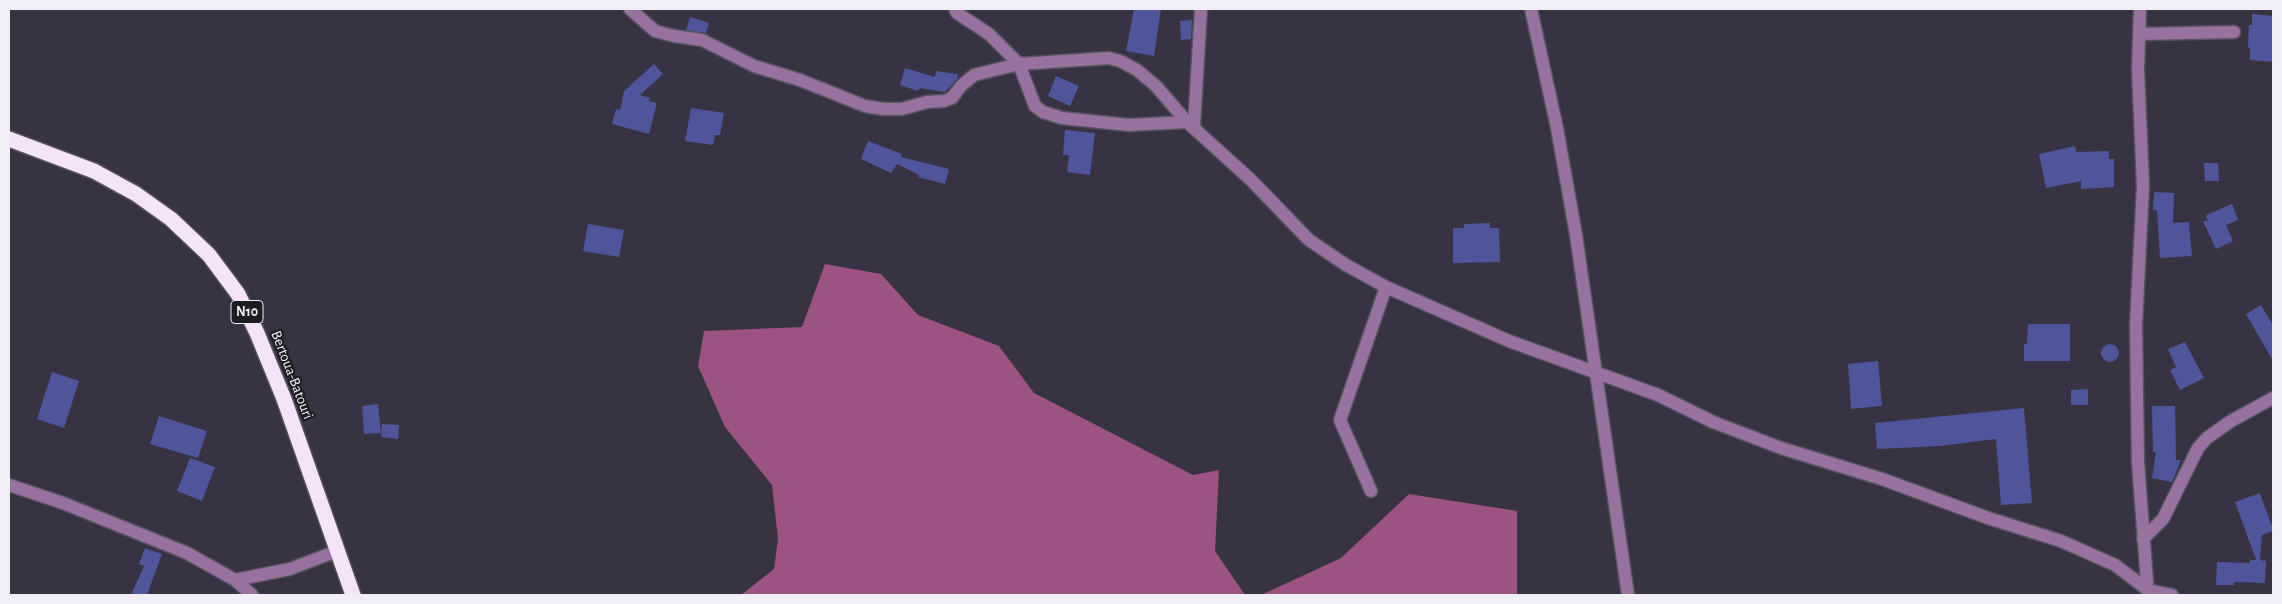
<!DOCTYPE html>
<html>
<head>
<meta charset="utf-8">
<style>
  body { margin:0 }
  #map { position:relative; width:2282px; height:604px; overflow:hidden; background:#383342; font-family:"Alegreya Sans",sans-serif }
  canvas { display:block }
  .frame { position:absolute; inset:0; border:10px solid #f1eef8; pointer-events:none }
</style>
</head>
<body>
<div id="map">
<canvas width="2282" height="604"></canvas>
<div class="frame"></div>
</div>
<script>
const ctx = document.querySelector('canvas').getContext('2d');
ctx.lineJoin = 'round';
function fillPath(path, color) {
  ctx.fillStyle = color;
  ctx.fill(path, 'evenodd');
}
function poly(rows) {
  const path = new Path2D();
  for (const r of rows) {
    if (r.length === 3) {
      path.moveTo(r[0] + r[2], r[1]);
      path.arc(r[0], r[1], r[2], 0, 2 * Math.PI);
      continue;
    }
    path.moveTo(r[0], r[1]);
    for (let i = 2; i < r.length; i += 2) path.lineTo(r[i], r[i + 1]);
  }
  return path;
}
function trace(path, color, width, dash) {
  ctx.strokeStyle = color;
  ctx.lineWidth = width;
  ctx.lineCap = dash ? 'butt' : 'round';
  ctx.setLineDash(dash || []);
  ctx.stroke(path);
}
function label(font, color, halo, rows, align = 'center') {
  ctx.font = font + ' "Alegreya Sans",sans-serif';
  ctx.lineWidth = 4.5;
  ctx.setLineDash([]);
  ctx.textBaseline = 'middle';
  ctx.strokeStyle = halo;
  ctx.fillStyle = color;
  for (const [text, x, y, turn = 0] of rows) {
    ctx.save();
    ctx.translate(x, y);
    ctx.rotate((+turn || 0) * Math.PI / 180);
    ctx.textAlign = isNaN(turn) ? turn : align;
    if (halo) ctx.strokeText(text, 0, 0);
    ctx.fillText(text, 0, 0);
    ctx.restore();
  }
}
fillPath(poly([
  [825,264,881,274,918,315,999,346,1034,393,1193,475,1219,470,1215,551,1245,595,741,595,774,569,778,539,772,485,725,427,698,366,704,331,802,327],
  [1409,494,1517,511,1517,595,1261,595,1341,558]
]), '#9c5381');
fillPath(poly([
  [1134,9,1161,9,1154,56,1126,51],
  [2252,14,2273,16,2273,62,2250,60,2250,48,2248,47,2249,25,2252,25],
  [690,17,709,23,706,33,686,30],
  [1192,20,1191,39,1181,40,1180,21],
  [654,64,663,74,640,95,650,98,649,101,657,103,649,134,612,124,616,109,620,110,624,91],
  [905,68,935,77,936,71,958,74,957,79,945,92,920,88,918,91,900,85],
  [1056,76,1079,86,1070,106,1048,96],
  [691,108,724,113,720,135,715,135,713,145,685,141],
  [1065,130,1095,133,1090,175,1067,172,1069,155,1063,155],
  [868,141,902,154,901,157,949,169,945,184,918,177,919,175,897,164,891,173,861,159],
  [2075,146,2076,152,2109,151,2109,159,2114,159,2114,187,2081,189,2081,181,2046,188,2039,154],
  [2204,163,2218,163,2219,181,2205,181],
  [2154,192,2174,193,2173,223,2189,222,2192,256,2160,258,2157,210,2153,210],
  [2232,204,2238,220,2226,225,2233,241,2216,249,2203,221,2208,221,2206,215],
  [1490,223,1490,228,1499,228,1500,262,1453,263,1453,228,1464,228,1464,224],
  [588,224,624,230,619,257,583,251],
  [2261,305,2273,325,2273,361,2246,314],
  [2028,324,2070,324,2070,361,2024,361,2024,344,2027,344],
  [2185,342,2204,378,2180,390,2170,370,2176,367,2168,349],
  [2110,353,9],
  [1878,361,1882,406,1851,409,1848,364],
  [52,372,79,381,64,428,37,419],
  [2088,389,2088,405,2071,405,2071,390],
  [378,404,381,433,364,434,362,406],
  [2152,406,2175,406,2176,460,2181,460,2172,482,2152,478,2156,452,2153,452],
  [2024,408,2032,503,2001,505,1996,439,1940,446,1877,449,1875,423],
  [159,416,207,431,198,458,150,444],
  [382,424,399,425,398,439,381,437],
  [190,458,215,467,202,501,177,491],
  [2260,493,2273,529,2273,531,2262,535,2260,560,2266,561,2265,583,2234,582,2234,585,2216,585,2217,562,2250,563,2250,560,2256,560,2235,502],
  [145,548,162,554,147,595,131,595,144,566,139,564]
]), '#4e559b');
const minor = poly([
  [630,9,655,31,674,36,702,40,754,66,800,80,865,106,883,109,902,109,927,102,944,101,952,98,961,86,974,75,1019,64,1109,58,1120,61,1137,70,1156,86,1187,122],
  [955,9,957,13,989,34,1019,64,1035,106,1043,112,1062,118,1129,125,1187,122,1251,180,1309,240,1346,265,1386,287,1509,341,1658,395,1713,422,1781,448,1882,479,1988,518,2061,541,2115,565,2148,590,2172,595],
  [1531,9,1557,128,1576,235,1628,595],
  [2140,9,2138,69,2143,186,2136,325,2138,462,2148,595],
  [2140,34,2234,32],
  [1194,126,1201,9],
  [9,485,63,503,187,553,235,580,252,595],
  [1371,491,1340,420,1386,287],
  [2143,539,2163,519,2198,448,2207,438,2231,421,2273,398],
  [235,580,290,569,337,551]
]);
const highway = poly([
  [9,139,94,171,136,194,171,219,209,255,238,294,257,333,284,399,353,595]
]);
trace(minor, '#56515f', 15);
trace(highway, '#56515f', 18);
trace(minor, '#97729e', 12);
trace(highway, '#f5e3f9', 15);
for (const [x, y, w] of [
  [247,312,32]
]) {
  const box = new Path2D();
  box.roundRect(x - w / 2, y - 11.5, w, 23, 4);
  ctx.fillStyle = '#1e1c23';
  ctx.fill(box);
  trace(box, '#f1eef8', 1);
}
label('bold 14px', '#f1eef8', null, [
  ["N10",247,312]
]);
label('15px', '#f1eef8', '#1e1c23', [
  ["Bertoua-Batouri",292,375,69]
]);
</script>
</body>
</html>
